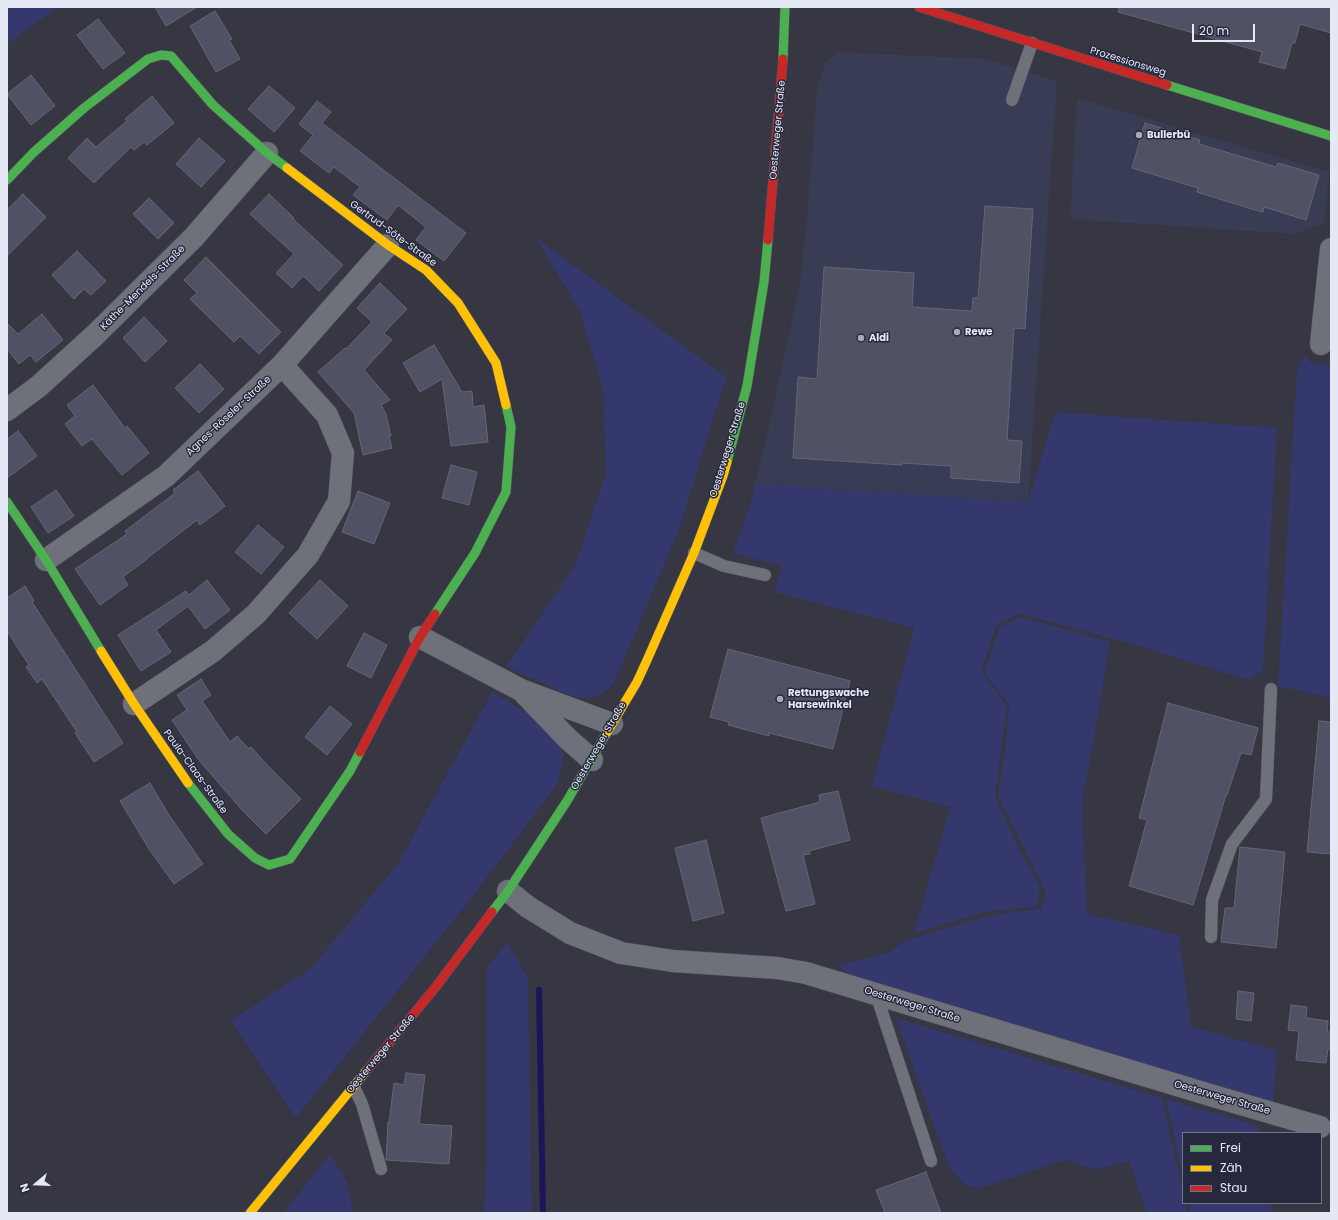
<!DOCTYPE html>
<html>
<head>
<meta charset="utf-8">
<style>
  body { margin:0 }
  #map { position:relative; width:1338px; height:1220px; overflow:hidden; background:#363743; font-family:Poppins,sans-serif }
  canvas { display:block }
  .frame { position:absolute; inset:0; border:8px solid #e5e8f5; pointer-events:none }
  .legend { position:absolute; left:1182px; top:1132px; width:140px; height:72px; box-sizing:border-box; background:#26293e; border:1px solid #727587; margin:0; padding:5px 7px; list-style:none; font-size:12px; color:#e5e8f5 }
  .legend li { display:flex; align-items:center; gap:8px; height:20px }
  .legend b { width:20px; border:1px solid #727587 }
  .north { position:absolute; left:16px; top:1164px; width:40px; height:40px; -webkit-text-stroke:3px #26293e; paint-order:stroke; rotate:251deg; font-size:11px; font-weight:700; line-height:16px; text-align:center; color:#e5e8f5 }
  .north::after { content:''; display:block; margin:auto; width:14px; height:18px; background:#e5e8f5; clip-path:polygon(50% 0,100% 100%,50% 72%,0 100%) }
  .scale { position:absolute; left:1192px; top:24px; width:63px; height:18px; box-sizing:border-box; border:2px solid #e5e8f5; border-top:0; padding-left:5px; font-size:12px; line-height:14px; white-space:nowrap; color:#e5e8f5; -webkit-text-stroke:3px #26293e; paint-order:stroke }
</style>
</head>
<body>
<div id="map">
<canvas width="1338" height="1220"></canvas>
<div class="frame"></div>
<ul class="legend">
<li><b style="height:5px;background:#4caf50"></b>Frei</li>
<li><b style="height:5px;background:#ffc107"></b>Zäh</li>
<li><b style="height:5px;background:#c62828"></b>Stau</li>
</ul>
<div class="north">N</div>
<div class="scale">20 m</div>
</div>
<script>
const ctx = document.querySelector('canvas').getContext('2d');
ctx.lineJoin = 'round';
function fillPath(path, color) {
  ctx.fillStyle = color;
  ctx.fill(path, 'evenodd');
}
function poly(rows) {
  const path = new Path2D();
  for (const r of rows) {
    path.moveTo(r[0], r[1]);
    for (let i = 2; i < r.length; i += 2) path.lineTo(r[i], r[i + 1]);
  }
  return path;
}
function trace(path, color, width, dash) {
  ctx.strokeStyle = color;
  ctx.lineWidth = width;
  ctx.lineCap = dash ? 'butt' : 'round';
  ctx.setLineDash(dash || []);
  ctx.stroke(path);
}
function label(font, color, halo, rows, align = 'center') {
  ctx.font = font + ' Poppins,sans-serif';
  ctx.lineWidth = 3;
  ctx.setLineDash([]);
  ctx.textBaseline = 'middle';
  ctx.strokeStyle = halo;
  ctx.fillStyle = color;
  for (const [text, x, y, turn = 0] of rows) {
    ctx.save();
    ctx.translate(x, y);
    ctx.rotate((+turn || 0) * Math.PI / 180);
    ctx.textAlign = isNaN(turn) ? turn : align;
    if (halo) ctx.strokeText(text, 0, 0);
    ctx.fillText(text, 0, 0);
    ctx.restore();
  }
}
fillPath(poly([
  [837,52,985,59,1057,81,1028,502,755,484,770,422,800,283,808,208,817,88,825,63],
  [1077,98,1329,172,1324,223,1295,234,1070,219]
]), '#393c55');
fillPath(poly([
  [7,7,58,7,7,44],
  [536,238,726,377,679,530,614,683,608,690,593,698,580,698,569,695,506,667,576,564,606,473,603,390,580,311],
  [1304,355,1311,363,1331,364,1331,698,1278,686,1297,369],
  [1055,412,1277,428,1263,671,1248,680,1136,645,1020,614,997,624,981,672,1007,706,995,795,1017,845,1040,888,1037,906,981,913,914,933,950,807,872,786,914,628,775,592,782,566,733,553,749,508,755,484,1028,502],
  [1020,617,1110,642,1097,723,1082,802,1087,914,1179,935,1191,1027,1277,1050,1273,1103,862,981,837,966,888,953,905,941,984,917,1041,908,1046,893,998,796,1006,742,1009,704,984,673,1000,627],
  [492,692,531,715,559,742,563,753,563,761,559,779,553,790,468,902,296,1118,231,1021,311,968,398,864],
  [507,943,528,978,532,1213,484,1213,487,1150,487,967],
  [896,1018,1162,1098,1183,1192,1183,1203,1185,1203,1188,1213,1147,1213,1129,1161,1096,1170,1065,1160,981,1188,966,1186,949,1168],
  [1166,1099,1258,1126,1259,1133,1183,1133,1183,1177],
  [331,1154,348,1184,353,1213,283,1213],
  [1189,1203,1270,1203,1272,1213,1191,1213]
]), '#34386c');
trace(poly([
  [539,990,543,1213]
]), '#1c1659', 6);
const building = poly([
  [155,7,197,7,166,26,155,7],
  [1119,7,1331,7,1331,33,1300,24,1295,43,1292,43,1285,69,1259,62,1262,52,1118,12,1119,7],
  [215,11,232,39,229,40,240,59,216,72,190,26,215,11],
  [98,19,125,53,103,69,77,35,98,19],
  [31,75,55,106,31,125,7,94,31,75],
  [269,86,295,108,274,132,248,109,269,86],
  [152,96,174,123,147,145,144,142,134,150,131,147,94,183,68,158,87,138,96,147,127,121,125,119,152,96],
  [317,101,331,112,322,123,466,233,444,261,416,240,426,227,398,205,387,220,353,195,360,187,334,167,329,173,300,151,313,135,299,124,317,101],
  [1145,123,1200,140,1199,144,1276,167,1278,163,1319,175,1306,220,1264,207,1263,212,1252,209,1197,192,1198,188,1132,168,1145,123],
  [199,138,225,161,201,187,176,164,199,138],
  [23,194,46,217,7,256,7,210,23,194],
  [269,194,294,218,293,219,343,265,319,291,303,276,292,288,276,273,294,254,250,214,269,194],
  [149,198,174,223,158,239,133,214,149,198],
  [985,206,1033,209,1025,329,1014,328,1007,440,1022,441,1019,483,951,478,951,466,902,463,902,465,793,458,798,377,817,379,824,267,914,273,912,307,972,311,973,298,978,298,985,206],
  [77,251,106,281,91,295,84,289,74,299,52,275,77,251],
  [206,257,281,332,259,354,240,336,234,342,190,299,197,293,184,280,206,257],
  [380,283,407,309,384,333,392,340,364,370,390,400,381,405,386,414,391,436,389,436,392,448,363,455,354,413,318,372,345,348,346,349,372,322,357,308,380,283],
  [42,314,63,340,36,362,30,355,19,364,7,349,7,323,18,334,42,314],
  [144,317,167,341,145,362,123,338,144,317],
  [434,345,462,392,472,391,473,407,484,405,488,442,451,446,442,379,420,392,403,363,434,345],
  [200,364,224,389,199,413,175,388,200,364],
  [93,385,125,428,127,426,149,453,122,475,92,439,82,446,65,424,75,416,67,405,93,385],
  [18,431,37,456,7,478,7,439,18,431],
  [451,465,477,472,469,505,442,498,451,465],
  [198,471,225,506,200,525,197,520,146,559,147,559,123,577,128,585,100,605,75,569,127,534,125,531,175,493,173,490,198,471],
  [56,490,74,516,48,533,31,507,56,490],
  [358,491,390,503,374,544,342,532,358,491],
  [258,525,284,547,261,574,235,552,258,525],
  [207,580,230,610,205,629,188,606,156,630,171,652,141,671,118,635,186,591,189,595,207,580],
  [320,580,348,606,317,639,289,613,320,580],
  [25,586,34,601,32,602,123,743,94,762,75,733,77,732,42,679,37,683,26,667,29,665,7,631,7,598,25,586],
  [364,633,387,645,371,678,347,666,364,633],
  [728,649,850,681,833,749,769,733,769,736,728,725,729,722,710,717,728,649],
  [201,679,211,695,202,701,230,742,237,736,249,749,251,747,270,768,301,799,266,834,242,810,198,759,172,720,187,710,177,695,201,679],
  [1168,703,1258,728,1251,755,1241,753,1227,795,1226,795,1193,905,1129,886,1147,820,1139,818,1168,703],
  [330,706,352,724,327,755,305,737,330,706],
  [1319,721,1331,722,1331,854,1307,852,1319,721],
  [150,783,167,812,203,864,174,884,149,849,120,801,150,783],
  [838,791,850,840,809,851,810,854,803,855,815,904,786,911,761,818,820,802,819,795,838,791],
  [706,840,724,913,693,921,675,848,706,840],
  [1240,847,1285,852,1276,948,1221,942,1225,908,1234,908,1240,847],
  [1238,991,1254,993,1251,1021,1236,1019,1238,991],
  [1291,1005,1307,1007,1306,1018,1328,1021,1327,1032,1331,1032,1331,1049,1328,1049,1326,1063,1296,1060,1299,1031,1288,1030,1291,1005],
  [406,1073,425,1075,419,1124,452,1126,449,1164,386,1160,388,1122,389,1123,394,1083,404,1085,406,1073],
  [926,1172,941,1213,885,1213,876,1190,926,1172]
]);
fillPath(building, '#505164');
trace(building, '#656671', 1);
const lane = poly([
  [1012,100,1032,43],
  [694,553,724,566,765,575],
  [1211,937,1212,900,1232,844,1266,799,1271,689],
  [876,994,931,1161],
  [354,1087,362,1104,381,1169]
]);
const street = poly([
  [1321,344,1331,249],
  [7,410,39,386,95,335,194,237,267,153],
  [46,560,166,476,282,365,388,245],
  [420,637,521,690,612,724],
  [524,693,568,739,592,760],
  [134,704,213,651,256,614,308,555,339,501,343,453,327,415,282,365],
  [508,891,528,907,570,933,621,953,673,961,777,968,806,973,1210,1095,1320,1127]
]);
const fast = poly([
  [783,59,785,7],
  [1167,85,1331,136],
  [7,180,34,152,84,108,148,59,161,55,171,56,213,105,267,153,287,168],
  [727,462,747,386,764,282,768,240],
  [7,502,46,560,101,651],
  [435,614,475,553,506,492,511,427,506,405],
  [188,783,228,834,255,858,269,865,290,859,350,771,360,752],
  [492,912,508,891,567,801,606,734]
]);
const slow = poly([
  [287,168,388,245,426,270,458,303,496,363,506,405],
  [101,651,134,704,188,783],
  [606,734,637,682,648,658,694,553,723,476,727,462],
  [250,1213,367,1070]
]);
const jam = poly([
  [919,7,1167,85],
  [768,240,783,59],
  [360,752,420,637,435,614],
  [367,1070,435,988,492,912]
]);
trace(lane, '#52545e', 13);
trace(street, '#52545e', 23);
trace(fast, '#52545e', 10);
trace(slow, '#52545e', 10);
trace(jam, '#52545e', 10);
trace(lane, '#6e707a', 12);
trace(street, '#6e707a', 22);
trace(fast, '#4caf50', 9);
trace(slow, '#ffc107', 9);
trace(jam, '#c62828', 9);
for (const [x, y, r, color] of [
  [1139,135,4,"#a8aab7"],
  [957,332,4,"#a8aab7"],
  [861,338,4,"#a8aab7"],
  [780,699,4,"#a8aab7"]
]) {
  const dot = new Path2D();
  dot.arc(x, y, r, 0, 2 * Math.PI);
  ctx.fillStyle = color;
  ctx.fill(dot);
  trace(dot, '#26293e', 1.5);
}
label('10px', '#e5e8f5', '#26293e', [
  ["Prozessionsweg",1128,62,17],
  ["Oesterweger Straße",778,130,-85],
  ["Gertrud-Söte-Straße",393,234,36],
  ["Käthe-Mendels-Straße",143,288,-45],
  ["Agnes-Röseler-Straße",229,416,-43],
  ["Oesterweger Straße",728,450,-73],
  ["Oesterweger Straße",599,746,-60],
  ["Paula-Claas-Straße",195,772,54],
  ["Oesterweger Straße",912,1005,17],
  ["Oesterweger Straße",381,1054,-50],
  ["Oesterweger Straße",1222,1098,16]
]);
label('bold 10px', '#e5e8f5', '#26293e', [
  ["Bullerbü",1147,135],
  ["Rewe",965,332],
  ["Aldi",869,338],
  ["Rettungswache",788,693],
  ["Harsewinkel",788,705]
], 'left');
</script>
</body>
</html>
